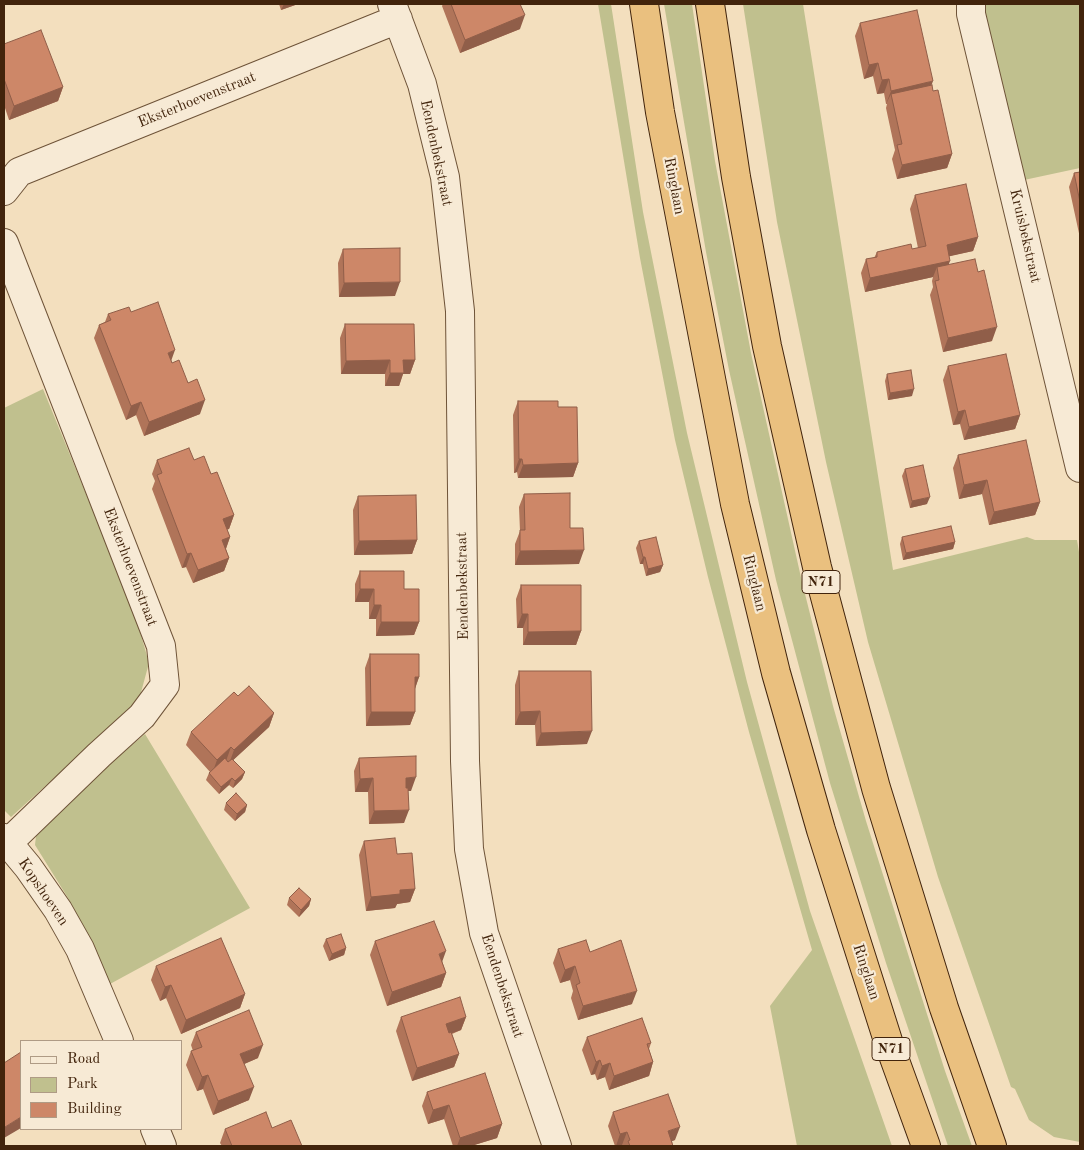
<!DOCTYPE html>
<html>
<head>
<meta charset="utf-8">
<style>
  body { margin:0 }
  #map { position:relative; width:1084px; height:1150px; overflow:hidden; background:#f3dfbe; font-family:"Old Standard TT",serif }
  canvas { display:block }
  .frame { position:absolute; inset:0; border:5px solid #42240c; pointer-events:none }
  .legend { position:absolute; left:20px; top:1040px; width:162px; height:90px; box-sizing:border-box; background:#f7ead5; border:1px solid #af9b85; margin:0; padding:6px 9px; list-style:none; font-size:15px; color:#42240c }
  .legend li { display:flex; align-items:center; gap:10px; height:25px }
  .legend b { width:25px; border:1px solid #af9b85 }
</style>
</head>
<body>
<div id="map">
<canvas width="1084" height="1150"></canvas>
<div class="frame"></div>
<ul class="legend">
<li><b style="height:6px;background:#f7ead5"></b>Road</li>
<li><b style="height:14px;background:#c0c08e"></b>Park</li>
<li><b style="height:14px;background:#cd8768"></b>Building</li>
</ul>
</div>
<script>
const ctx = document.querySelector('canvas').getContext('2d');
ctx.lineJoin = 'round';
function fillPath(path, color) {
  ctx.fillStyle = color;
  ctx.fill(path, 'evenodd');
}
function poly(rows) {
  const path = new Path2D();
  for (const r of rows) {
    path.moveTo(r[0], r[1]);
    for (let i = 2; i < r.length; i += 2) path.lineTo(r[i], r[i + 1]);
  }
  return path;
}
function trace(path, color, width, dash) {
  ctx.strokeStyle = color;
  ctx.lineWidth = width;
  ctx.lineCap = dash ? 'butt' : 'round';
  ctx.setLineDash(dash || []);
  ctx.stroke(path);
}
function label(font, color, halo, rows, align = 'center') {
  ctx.font = font + ' "Old Standard TT",serif';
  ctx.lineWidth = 4.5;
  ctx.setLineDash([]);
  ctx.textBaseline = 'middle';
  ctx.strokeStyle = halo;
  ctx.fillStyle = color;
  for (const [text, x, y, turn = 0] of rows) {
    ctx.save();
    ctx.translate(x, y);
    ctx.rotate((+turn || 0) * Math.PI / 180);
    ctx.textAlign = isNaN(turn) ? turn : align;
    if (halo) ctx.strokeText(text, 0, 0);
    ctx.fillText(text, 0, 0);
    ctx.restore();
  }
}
fillPath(poly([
  [598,4,611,4,643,212,687,433,747,682,810,911,892,1146,797,1146,770,1006,812,950,749,732,708,577,675,440,640,258],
  [664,4,692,4,715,161,751,353,802,582,833,706,866,821,945,1071,972,1146,948,1146,886,963,830,783,776,580,729,370,706,252],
  [743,4,803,4,893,570,1027,537,1035,540,1077,540,1080,558,1080,1142,1054,1137,1029,1120,1015,1089,1011,1087,938,877,868,642,826,462,777,222],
  [983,4,1080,4,1080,168,1024,180],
  [43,389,123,584,141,635,149,663,140,696,125,714,11,817,4,810,4,408],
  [145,734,250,908,110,984,91,941,68,898,35,845,37,827,52,812]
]), '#c0c08e');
const street = poly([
  [392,4,422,84,445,177,460,311,465,761,469,849,484,933,557,1146],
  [971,4,971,14,1080,468],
  [4,191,19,172,398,19],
  [4,243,161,646,165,685,142,716,99,755,8,843],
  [4,838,28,867,58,910,80,949,119,1041],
  [155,1129,162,1146]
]);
const highway = poly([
  [644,4,660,112,735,504,776,673,821,830,889,1044,926,1146],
  [710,4,736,177,767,346,817,567,876,788,944,1008,992,1146]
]);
trace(street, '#6e5338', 30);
trace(highway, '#42240c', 30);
trace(street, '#f7ead5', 28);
trace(highway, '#eac07f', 28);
fillPath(poly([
  [279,4,298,4,281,10],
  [443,4,520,4,520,29,460,53,442,6],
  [860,23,931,85,952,154,947,168,897,179,892,159,895,150,886,108,887,104,886,104,884,93,877,94,873,76,864,79,855,36],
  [4,44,63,87,58,101,9,120,4,105],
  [1080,172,1080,238,1069,187,1074,173],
  [915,195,978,237,973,251,949,256,949,264,992,341,943,352,930,295,933,287,932,281,933,277,865,292,861,273,866,259,874,258,877,252,912,249,918,248,910,209],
  [343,249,395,296,339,297,338,263],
  [131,312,171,360,172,363,188,383,200,414,144,436,136,415,126,420,94,338,99,325,105,322,108,314],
  [345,324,415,360,410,374,403,374,399,386,385,386,385,374,341,374,340,338],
  [948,366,1020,415,1015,429,964,440,960,424,953,425,943,380],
  [887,374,912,396,888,400,885,381],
  [518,401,558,407,578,463,573,477,518,478,517,472,514,473,513,415],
  [958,455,1040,502,1035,515,989,525,982,494,959,499,953,468],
  [157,460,194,460,211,474,234,515,229,529,227,529,230,537,226,549,229,558,224,571,193,583,186,567,182,568,152,489,155,481,152,474],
  [905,469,927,504,910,508,902,476],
  [524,494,570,528,579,564,515,565,515,544,520,531,519,507],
  [358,496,417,540,412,554,354,555,353,510],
  [902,537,955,542,953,549,903,560,900,544],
  [639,541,663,565,660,572,646,576,643,564,640,564,636,548],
  [360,571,404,589,419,622,414,635,376,636,376,619,369,619,369,602,355,602,355,584],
  [521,585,581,631,576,645,523,645,523,628,517,628,516,599],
  [370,654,419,677,415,689,415,712,410,725,366,726,365,668],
  [519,671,587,744,536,746,535,725,515,725,515,685],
  [238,696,274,713,269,727,233,760,245,772,242,779,233,788,229,785,219,794,206,780,209,773,210,772,186,745,191,732],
  [359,758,411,791,408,791,404,823,369,824,368,792,355,792,354,771],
  [226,803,247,805,245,812,235,821,224,810],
  [364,841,397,854,415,889,410,902,397,904,395,908,366,911,359,855],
  [289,898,311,899,309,906,299,917,287,905],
  [326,939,346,948,344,955,329,961,323,946],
  [375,941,442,961,446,973,441,987,387,1006,370,955],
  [558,949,590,952,632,1004,578,1020,571,998,573,991,570,980,560,983,553,963],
  [156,966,245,994,240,1008,181,1034,166,998,160,1001,151,980],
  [401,1017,466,1017,461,1030,452,1034,459,1054,454,1067,412,1081,396,1031],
  [196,1032,258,1058,244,1064,249,1100,213,1115,203,1089,197,1091,186,1065,191,1051,193,1051,191,1045],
  [587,1037,651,1043,649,1049,653,1062,649,1076,609,1090,605,1077,597,1080,595,1074,591,1075,582,1050],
  [427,1092,502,1124,497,1138,471,1146,453,1146,444,1119,428,1124,422,1106],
  [613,1112,675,1140,672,1141,673,1146,623,1146,622,1145,615,1146,608,1126],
  [272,1128,302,1146,222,1146,220,1143,225,1129]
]), '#b07459');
fillPath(poly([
  [284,4,298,4,281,10],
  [525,15,520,29,460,53,465,40],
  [878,63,873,76,864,79,869,65],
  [889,79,884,93,877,94,882,80],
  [933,81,928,95,891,94,886,104,891,91],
  [63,87,58,101,9,120,14,106],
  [952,154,947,168,897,179,902,165],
  [978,237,973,251,942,258,947,245],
  [950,261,945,274,937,267,933,277,865,292,870,278],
  [400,282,395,296,339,297,344,283],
  [997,327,992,341,943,352,948,338],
  [175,350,170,364,168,353],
  [390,360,385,374,341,374,346,361],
  [403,360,415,360,410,374,403,374,399,386,385,386,390,373],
  [914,389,912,396,888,400,890,393],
  [205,400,200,414,144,436,149,422],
  [141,402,136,415,126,420,131,406],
  [965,410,960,424,953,425,958,412],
  [1020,415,1015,429,964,440,969,427],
  [519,459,522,459,517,472,514,473],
  [578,463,573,477,518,478,523,465],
  [987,480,982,494,959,499,964,485],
  [930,497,927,504,910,508,912,501],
  [1040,502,1035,515,989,525,994,512],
  [234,515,229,529,218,533,223,519],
  [230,537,225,551,222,540],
  [417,540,412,554,354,555,359,541],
  [955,542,953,549,903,560,906,553],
  [584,550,579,564,515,565,520,551],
  [191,553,186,567,182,568,187,554],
  [643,557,645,557,643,564,640,564],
  [229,558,224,571,193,583,198,570],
  [663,565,660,572,646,576,648,569],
  [360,589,374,589,369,602,355,602],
  [374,605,381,605,376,619,369,619],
  [522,614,528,614,523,628,517,628],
  [381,622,419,622,414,635,376,636],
  [581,631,576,645,523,645,528,632],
  [415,677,419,677,414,691],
  [540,711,535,725,515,725,520,712],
  [371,712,415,712,410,725,366,726],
  [274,713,269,727,229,764,234,750],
  [592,731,587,744,536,746,541,733],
  [231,747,226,761,212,774,217,760],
  [245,772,242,779,233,788,235,781],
  [416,777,411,791,401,791,406,778],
  [232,778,229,785,219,794,221,787],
  [373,778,368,792,355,792,360,779],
  [247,805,245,812,235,821,237,814],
  [409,810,404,823,369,824,374,811],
  [415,889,410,902,397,904,395,908,366,911,371,897,400,890],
  [311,899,309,906,299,917,301,910],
  [346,948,344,955,329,961,332,954],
  [446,951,441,965,439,954],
  [575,966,570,980,560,983,565,970],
  [446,973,441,987,387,1006,392,992],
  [171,985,166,998,160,1001,165,987],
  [637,991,632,1004,578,1020,583,1006],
  [245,994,240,1008,181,1034,186,1020],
  [466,1017,461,1030,441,1037,446,1024],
  [263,1045,258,1058,235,1068,240,1054],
  [459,1054,454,1067,412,1081,417,1068],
  [600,1060,595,1074,591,1075,596,1062],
  [653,1062,649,1076,609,1090,614,1076],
  [610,1063,605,1077,597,1080,602,1066],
  [208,1075,203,1089,197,1091,202,1077],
  [254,1087,249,1100,213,1115,218,1101],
  [449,1105,444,1119,428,1124,433,1110],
  [21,1117,21,1128,4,1138,4,1131,5,1127],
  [502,1124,497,1138,471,1146,457,1146,460,1138],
  [680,1127,675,1140,663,1144,668,1131],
  [627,1132,622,1145,616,1146,620,1134]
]), '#905e49');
const building = poly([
  [451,4,520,4,525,15,465,40,451,4],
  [917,10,933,81,891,91,889,79,882,80,878,63,869,65,860,23,917,10],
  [41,30,63,87,14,106,4,79,4,44,41,30],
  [932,85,933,91,938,90,952,154,902,165,897,145,902,144,891,94,932,85],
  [1080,172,1080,202,1074,173,1080,172],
  [966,184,978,237,947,245,950,261,870,278,866,259,877,257,877,252,911,244,912,249,926,246,915,195,966,184],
  [400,248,400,282,344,283,343,249,400,248],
  [975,259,978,272,984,270,997,327,948,338,935,281,939,280,937,267,975,259],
  [158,302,175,350,168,353,172,363,179,360,188,383,197,379,205,400,149,422,141,402,131,406,99,325,111,320,108,314,129,307,131,312,158,302],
  [345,324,414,324,415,360,403,360,404,373,390,373,390,360,346,361,345,324],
  [1006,354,1020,415,969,427,965,410,958,412,948,366,1006,354],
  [911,370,914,389,890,393,887,374,911,370],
  [518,401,558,401,558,407,577,407,578,463,523,465,522,459,519,459,518,401],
  [1026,440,1040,502,994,512,987,480,964,485,958,455,1026,440],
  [189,448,194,460,204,456,211,474,217,472,234,515,223,519,230,537,222,540,229,558,198,570,191,553,187,554,157,475,162,473,157,460,189,448],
  [923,465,930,497,912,501,905,469,923,465],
  [570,493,570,528,583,528,584,550,520,551,520,530,525,530,524,494,570,493],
  [416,495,417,540,359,541,358,496,416,495],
  [951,526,955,542,906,553,902,537,951,526],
  [656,537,663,565,648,569,645,557,643,557,639,541,656,537],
  [360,571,404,571,404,589,419,589,419,622,381,622,381,605,374,605,374,589,360,589,360,571],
  [521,585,581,585,581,631,528,632,528,614,522,614,521,585],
  [370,654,419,654,419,677,415,677,415,712,371,712,370,654],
  [519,671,591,671,592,731,541,733,540,711,520,712,519,671],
  [249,686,274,713,234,750,231,747,217,760,191,732,234,692,238,696,249,686],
  [416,756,416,777,406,778,406,788,408,788,409,810,374,811,373,778,360,779,359,758,416,756],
  [225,758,228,762,232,759,245,772,235,781,232,778,221,787,209,773,225,758],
  [236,793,247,805,237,814,226,803,236,793],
  [395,838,397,854,412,853,415,889,400,890,400,894,371,897,364,841,395,838],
  [299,888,311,899,301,910,289,898,299,888],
  [434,921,446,951,439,954,446,973,392,992,375,941,434,921],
  [341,934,346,948,332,954,326,939,341,934],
  [221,938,245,994,186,1020,171,985,165,987,156,966,221,938],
  [586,940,590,952,621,940,637,991,583,1006,576,985,580,983,575,966,565,970,558,949,586,940],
  [460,997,466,1017,446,1024,449,1033,451,1032,459,1054,417,1068,401,1017,460,997],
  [249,1010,263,1045,240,1054,254,1087,218,1101,208,1075,202,1077,191,1051,202,1047,196,1032,249,1010],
  [642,1018,651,1043,647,1044,653,1062,614,1076,610,1063,602,1066,600,1060,596,1062,587,1037,642,1018],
  [21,1052,21,1117,5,1127,4,1124,4,1063,21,1052],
  [485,1073,502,1124,460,1138,449,1105,433,1110,427,1092,485,1073],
  [668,1094,680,1127,668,1131,673,1146,630,1146,628,1141,630,1140,627,1132,620,1134,613,1112,668,1094],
  [266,1112,272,1128,291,1120,302,1146,232,1146,225,1129,266,1112]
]);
fillPath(building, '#cd8768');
trace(building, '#905e49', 1);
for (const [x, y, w] of [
  [821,582,38],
  [891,1049,38]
]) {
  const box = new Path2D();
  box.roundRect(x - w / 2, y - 11.5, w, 23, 4);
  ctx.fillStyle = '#f7ead5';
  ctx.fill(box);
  trace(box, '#42240c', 1);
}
label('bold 14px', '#42240c', null, [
  ["N71",821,582],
  ["N71",891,1049]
]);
label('15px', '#42240c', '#f7ead5', [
  ["Eksterhoevenstraat",197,100,-22],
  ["Eendenbekstraat",436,153,78],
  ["Ringlaan",674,186,79],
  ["Kruisbekstraat",1025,236,77],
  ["Eksterhoevenstraat",130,567,69],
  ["Ringlaan",754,583,76],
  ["Eendenbekstraat",463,586,-91],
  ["Kopshoeven",43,892,56],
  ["Ringlaan",866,972,72],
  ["Eendenbekstraat",502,986,72]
]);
</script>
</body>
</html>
